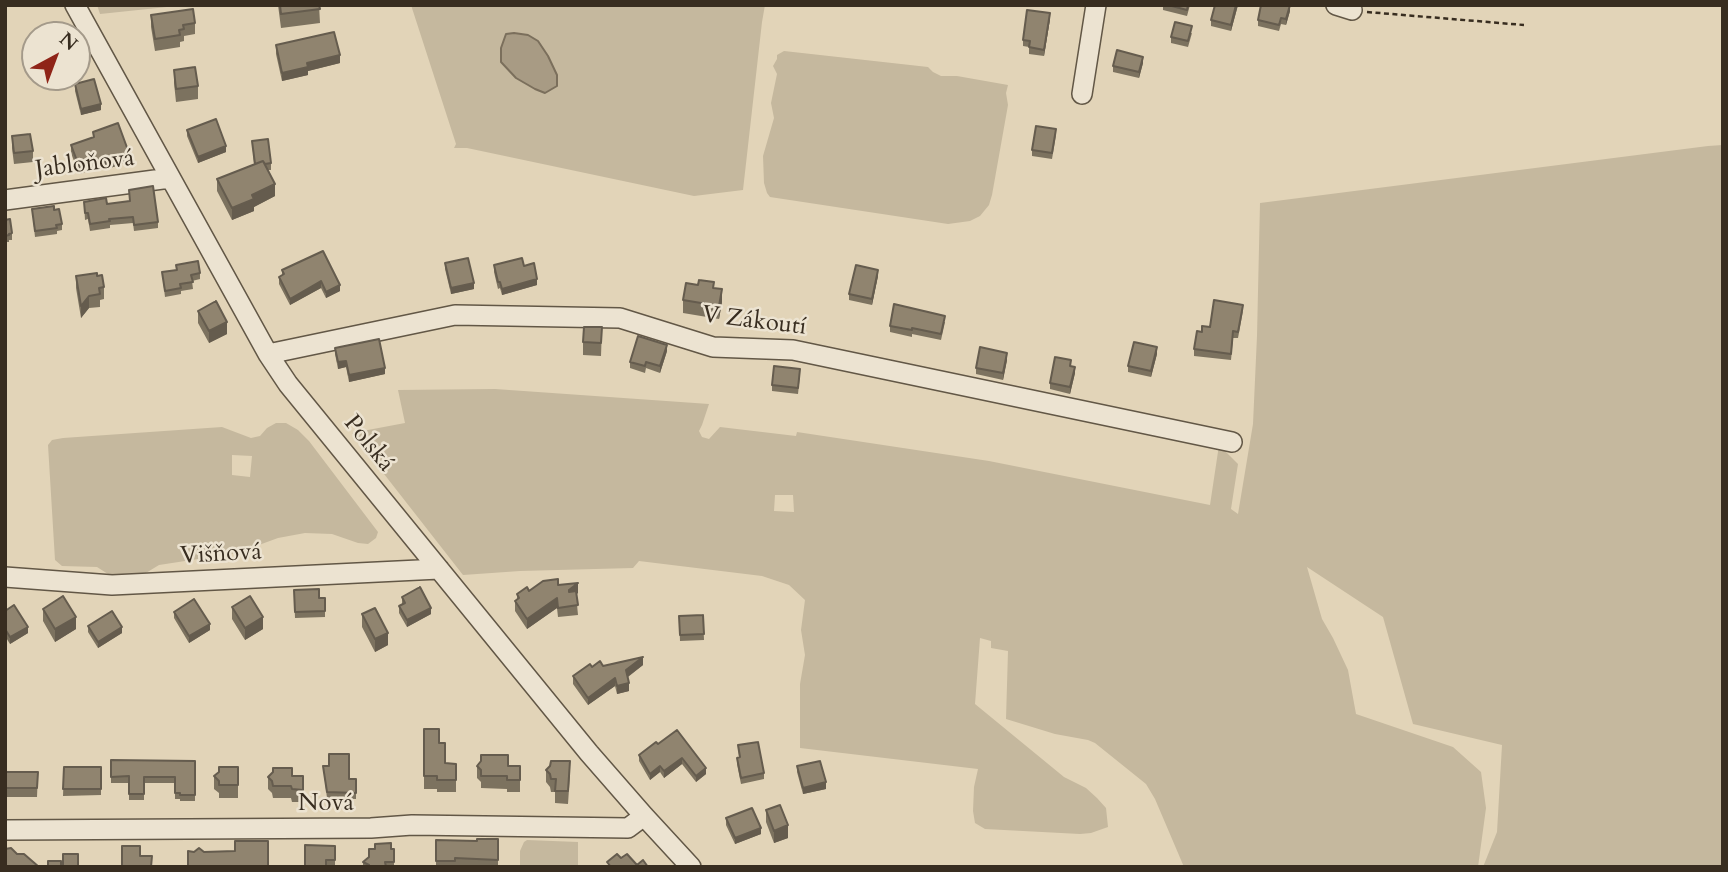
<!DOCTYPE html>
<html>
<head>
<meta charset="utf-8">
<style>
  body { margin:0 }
  #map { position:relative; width:1728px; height:872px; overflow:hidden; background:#e2d4b8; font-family:Cardo,serif }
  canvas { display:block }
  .frame { position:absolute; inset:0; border:7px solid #382d20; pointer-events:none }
  .north { position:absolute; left:21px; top:21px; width:70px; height:70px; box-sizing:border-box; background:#ece3d1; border:2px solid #a49a8a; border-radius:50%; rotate:41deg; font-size:19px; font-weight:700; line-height:28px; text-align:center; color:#382d20 }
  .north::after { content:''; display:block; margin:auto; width:24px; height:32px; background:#8f2418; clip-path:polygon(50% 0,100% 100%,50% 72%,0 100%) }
</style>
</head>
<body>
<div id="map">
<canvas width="1728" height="872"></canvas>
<div class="frame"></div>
<div class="north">N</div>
</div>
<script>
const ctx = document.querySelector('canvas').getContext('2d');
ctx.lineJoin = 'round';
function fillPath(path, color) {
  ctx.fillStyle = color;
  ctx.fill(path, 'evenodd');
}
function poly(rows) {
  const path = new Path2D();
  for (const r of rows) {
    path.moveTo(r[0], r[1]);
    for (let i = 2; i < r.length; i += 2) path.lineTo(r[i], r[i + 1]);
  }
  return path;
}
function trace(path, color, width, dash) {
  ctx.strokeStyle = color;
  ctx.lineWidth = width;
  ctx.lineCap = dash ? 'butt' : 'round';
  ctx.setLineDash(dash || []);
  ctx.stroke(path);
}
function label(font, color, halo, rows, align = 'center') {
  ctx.font = font + ' Cardo,serif';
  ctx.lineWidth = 5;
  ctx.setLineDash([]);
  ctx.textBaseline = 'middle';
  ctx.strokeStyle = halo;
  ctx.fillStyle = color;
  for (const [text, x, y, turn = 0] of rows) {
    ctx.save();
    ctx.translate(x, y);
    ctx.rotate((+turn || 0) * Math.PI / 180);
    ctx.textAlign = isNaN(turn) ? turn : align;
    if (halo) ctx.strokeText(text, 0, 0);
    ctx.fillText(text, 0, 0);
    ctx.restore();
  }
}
fillPath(poly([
  [97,5,186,5,100,14],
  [411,5,765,5,762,22,743,190,694,196,467,148,454,148,456,144],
  [784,51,928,67,933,72,941,76,957,76,1008,85,1006,93,1008,105,992,195,989,205,980,216,970,221,948,224,770,197,767,193,764,183,763,156,774,118,771,103,777,74,773,66,777,59,777,55],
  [1723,145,1723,867,1483,867,1497,832,1502,745,1413,724,1383,617,1307,567,1322,619,1333,638,1348,670,1356,714,1453,747,1481,772,1486,808,1478,867,1184,867,1155,799,1146,784,1095,743,1088,740,1055,734,1006,719,1008,651,991,648,991,641,980,638,975,704,1064,777,1086,788,1097,798,1106,808,1108,827,1091,833,1080,834,985,829,975,823,973,811,974,787,978,769,800,748,800,684,805,655,801,630,805,600,789,585,762,576,639,561,633,568,520,571,463,575,352,433,405,423,398,390,495,389,709,404,702,425,699,431,702,437,709,439,720,427,796,436,797,432,989,461,1210,505,1219,445,1238,464,1231,509,1238,514,1253,424,1257,336,1260,203,1708,146],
  [775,495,793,495,794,512,774,511],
  [276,423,286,423,298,430,309,441,378,532,376,538,368,544,358,543,332,534,305,533,278,538,237,553,159,565,136,579,123,579,108,574,97,567,62,566,55,560,48,445,52,440,63,438,222,427,251,438,260,436,267,428],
  [232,455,252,456,250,477,232,475],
  [527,840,578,842,578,867,520,867,520,851,524,842]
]), '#c5b89e');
const water = poly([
  [514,33,528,35,538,41,548,56,557,75,557,86,545,93,535,89,516,78,501,62,501,48,506,34,514,33]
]);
fillPath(water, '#a89b84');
trace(water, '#7b6f5c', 2);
const minor = poly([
  [75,5,268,354,288,384,589,753,644,816,691,867],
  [1336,5,1352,10],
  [1082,94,1096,5],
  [5,200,170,178],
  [268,354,455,315,620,318,713,347,793,350,1232,442],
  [5,577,112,585,439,569],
  [5,830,371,828,412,825,628,828,644,816]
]);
trace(minor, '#625746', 22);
trace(poly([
  [1367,12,1524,25]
]), '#382d20', 2.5, [5, 3.5]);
trace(minor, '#ece3d1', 19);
fillPath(poly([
  [278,5,319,5,320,23,281,28],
  [1163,5,1190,5,1187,16,1163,10],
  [1215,5,1238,5,1231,31,1211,26,1211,20],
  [1290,11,1286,25,1281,24,1279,31,1258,26,1258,20],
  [151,15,195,23,195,34,184,36,184,41,180,42,180,47,155,51,151,27],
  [1050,19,1044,56,1029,54,1029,47,1023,46,1023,40],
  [1192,33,1188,47,1171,43,1171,37],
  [276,45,340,63,308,71,308,75,282,81,276,54],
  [1143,63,1139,78,1113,72,1113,66],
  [174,70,198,86,198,99,176,102,174,83],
  [75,84,101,110,81,115,75,91],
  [187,130,226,152,198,163,187,136],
  [93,132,129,161,105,170,103,166,79,174,71,153,71,145,93,137],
  [1056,135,1052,159,1032,156,1032,150],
  [12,136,33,151,33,162,14,164,12,148],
  [252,141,271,163,271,170,268,170,275,196,254,207,254,211,232,220,217,191,217,179,254,164],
  [129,190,158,222,158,228,134,231,133,223,110,225,110,228,90,231,88,219,85,220,84,202,107,204,129,201],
  [32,209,54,210,62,224,62,230,57,231,57,234,35,237],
  [5,220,12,233,12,240,9,240,9,242,5,242],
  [323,251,340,291,326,298,321,288,290,305,279,284,279,277,282,276,282,270],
  [445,263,474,289,451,294,445,269],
  [176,265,200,273,200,279,192,281,193,289,181,291,181,294,165,297,162,272,176,270],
  [494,265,524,266,537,285,502,295,500,288,498,289,494,272],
  [76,276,97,276,104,287,104,299,100,300,100,307,89,308,81,318,76,288],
  [878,276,872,305,849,300,849,294],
  [714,288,722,302,719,319,683,313,683,300],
  [198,311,227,334,209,343,198,323],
  [1243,311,1238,338,1233,338,1231,360,1194,356,1194,349,1202,332],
  [945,322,941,340,912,334,912,337,890,332,890,326],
  [602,327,601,356,583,355,583,342],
  [335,348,385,374,349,382,346,367,338,369,335,354],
  [667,351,660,373,646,368,645,373,630,368,630,362],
  [1157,354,1151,377,1128,372,1128,366],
  [1007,360,1003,380,976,374,976,368],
  [1075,373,1070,394,1050,389,1050,383],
  [800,375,798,394,772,391,772,385],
  [294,590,319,598,325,598,325,617,295,618],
  [529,591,578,593,576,594,578,615,558,617,557,608,527,629,515,611,515,601,517,600,517,594],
  [402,597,431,614,407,627,399,613,399,606,402,605],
  [232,607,263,629,245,640,232,619],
  [43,609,76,629,55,642,43,621],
  [5,611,28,633,10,644,5,636],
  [174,612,210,630,189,643,174,618],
  [362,614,388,645,375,652,362,627],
  [703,615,704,640,680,641,679,616],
  [88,626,122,633,98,648,88,632],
  [643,665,628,677,629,691,617,694,615,686,588,705,573,684,573,676,592,667],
  [424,729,439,743,445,763,456,764,456,792,437,792,437,789,424,789],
  [677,730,706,774,696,782,682,764,664,778,660,772,650,780,639,761,639,755,658,744],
  [738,745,764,773,764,779,741,784,737,764,737,758,739,757],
  [111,760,195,761,195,801,180,801,180,799,175,799,175,783,144,783,144,800,129,800,129,783,111,783],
  [323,766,349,779,356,779,356,799,327,798],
  [477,766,520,766,520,792,507,792,507,789,481,788,481,782,477,778],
  [797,766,826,789,803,794,797,772],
  [64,767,101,767,101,795,63,796],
  [238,767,238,798,219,798,219,793,214,789,214,776],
  [546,770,570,774,568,804,555,803,555,792,551,792,550,787,546,782],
  [5,772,38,772,37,797,5,797],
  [303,776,303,802,292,802,291,798,273,798,272,793,268,789,268,777],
  [766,810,788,838,774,843,766,822],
  [726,818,761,834,735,844,726,825],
  [498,839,498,867,436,867,436,840,477,841],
  [335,846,335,867,305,867],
  [391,849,394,849,394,867,363,867,363,862]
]), '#7c725f');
fillPath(poly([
  [1236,5,1238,5,1231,31,1231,25],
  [1290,5,1290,11,1286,25,1286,19],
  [1050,13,1050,19,1044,56,1044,50],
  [340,55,340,63,308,71,308,75,282,81,282,73,307,63],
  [1143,57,1143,63,1139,78,1139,72],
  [101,104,101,110,81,115,81,109],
  [226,146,226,152,198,163,198,157],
  [129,153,129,161,105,170,105,162],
  [103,158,103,166,79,174,79,166],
  [275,184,275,196,254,207,254,211,232,220,232,208,252,195],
  [878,270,878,276,872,305,872,299],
  [537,279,537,285,502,295,502,289],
  [321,281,321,288,290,305,290,299],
  [474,283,474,289,451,294,451,288],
  [340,285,340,291,326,298,326,292],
  [722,289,722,302,719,319,719,306],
  [89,296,89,308,81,318,81,306],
  [227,322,227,334,209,343,209,331],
  [667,345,667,351,660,373,660,366],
  [1157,347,1157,354,1151,377,1151,371],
  [1007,353,1007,360,1003,380,1003,373],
  [346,361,346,367,338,369,338,362],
  [1075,367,1075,373,1070,394,1070,387],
  [385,368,385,374,349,382,349,375],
  [578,583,578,593,569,599,569,590],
  [557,598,557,608,527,629,527,619],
  [431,608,431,614,407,627,407,620],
  [76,617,76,629,55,642,55,629],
  [263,617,263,629,245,640,245,628],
  [210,624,210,630,189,643,189,636],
  [28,627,28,633,10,644,10,637],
  [122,627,122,633,98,648,98,642],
  [388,633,388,645,375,652,375,639],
  [643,657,643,665,626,678,626,670],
  [615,678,615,686,588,705,588,698],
  [629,683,629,691,617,694,617,686],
  [682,758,682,764,664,778,664,771],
  [660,766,660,772,650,780,650,774],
  [706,768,706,774,696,782,696,776],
  [826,782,826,789,803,794,803,788],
  [788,825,788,838,774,843,774,831],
  [761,828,761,834,735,844,735,838]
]), '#655c4e');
const building = poly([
  [280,5,319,5,320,9,281,14,280,5],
  [1168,5,1188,5,1187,10,1168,5],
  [1215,5,1236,5,1231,25,1211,20,1215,5],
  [1261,5,1290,5,1286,19,1281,18,1279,25,1258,20,1261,5],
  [193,9,195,23,183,25,184,29,179,30,180,35,155,39,151,15,193,9],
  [1027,10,1050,13,1044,50,1029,47,1030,41,1023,40,1027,10],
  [1175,22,1192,26,1188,41,1171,37,1175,22],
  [334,32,340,55,307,63,308,67,282,73,276,45,334,32],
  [1117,50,1143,57,1139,72,1113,66,1117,50],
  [195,67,198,86,176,89,174,70,195,67],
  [94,79,101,104,81,109,75,84,94,79],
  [216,119,226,146,198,157,187,130,216,119],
  [118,123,129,153,105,162,103,158,79,166,71,145,94,137,93,132,118,123],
  [1036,126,1056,129,1052,153,1032,150,1036,126],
  [30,134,33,151,14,153,12,136,30,134],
  [268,139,271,163,265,164,263,161,255,164,252,141,268,139],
  [263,161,275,184,252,195,254,199,232,208,217,179,263,161],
  [153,186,158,222,134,225,133,217,109,219,110,221,90,224,88,213,85,213,84,202,106,198,107,204,130,201,129,190,153,186],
  [54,206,54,210,59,209,62,224,56,225,57,228,35,231,32,209,54,206],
  [10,219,12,233,9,234,9,235,5,236,5,220,10,219],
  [323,251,340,285,326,292,321,281,290,299,279,277,284,274,282,270,323,251],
  [468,258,474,283,451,288,445,263,468,258],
  [522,258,524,266,534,263,537,279,502,289,500,282,498,282,494,265,522,258],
  [198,261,200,273,191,275,193,282,180,284,181,288,165,291,162,272,177,270,176,265,198,261],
  [856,265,878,270,872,299,849,294,856,265],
  [97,273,97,276,102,275,104,287,99,288,100,294,89,296,81,306,76,276,97,273],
  [699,280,714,282,713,288,722,289,719,306,683,300,686,283,698,285,699,280],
  [1214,300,1243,305,1238,332,1233,331,1231,354,1194,349,1197,331,1202,332,1202,326,1210,327,1214,300],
  [216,301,227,322,209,331,198,311,216,301],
  [894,304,945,316,941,334,912,328,912,330,890,326,894,304],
  [584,327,602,327,601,343,583,342,584,327],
  [638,336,667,345,660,366,646,362,645,366,630,362,638,336],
  [379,339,385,368,349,375,346,361,338,362,335,348,379,339],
  [1134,342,1157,347,1151,371,1128,366,1134,342],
  [980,347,1007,353,1003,373,976,368,980,347],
  [1055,357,1071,360,1070,366,1075,367,1070,387,1050,383,1055,357],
  [774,366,800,369,798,388,772,385,774,366],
  [558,579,558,585,578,583,569,590,569,592,576,591,578,605,558,608,557,598,527,619,515,601,519,598,517,594,527,587,529,591,543,581,558,579],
  [420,587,431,608,407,620,399,606,405,603,402,597,420,587],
  [319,589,319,598,325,598,325,611,295,612,294,590,319,589],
  [63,596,76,617,55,629,43,609,63,596],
  [250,596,263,617,245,628,232,607,250,596],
  [194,599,210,624,189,636,174,612,194,599],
  [14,605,28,627,10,637,5,629,5,611,14,605],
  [375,608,388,633,375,639,362,614,375,608],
  [112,611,122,627,98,642,88,626,112,611],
  [703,615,704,634,680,635,679,616,703,615],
  [643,657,626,670,629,683,617,686,615,678,588,698,573,676,590,664,592,667,600,661,603,666,643,657],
  [424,729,439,729,439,743,445,743,445,763,456,764,456,780,437,780,437,776,424,776,424,729],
  [677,730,706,768,696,776,682,758,664,771,660,766,650,774,639,755,656,742,658,744,677,730],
  [758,742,764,773,741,778,737,758,740,757,738,745,758,742],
  [329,754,349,754,349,779,356,779,356,793,327,792,323,766,329,766,329,754],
  [481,755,508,755,508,766,520,766,520,780,507,780,507,776,481,776,481,770,477,766,481,761,481,755],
  [111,760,195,761,195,795,180,795,180,793,175,793,175,777,144,777,144,794,129,794,129,776,111,777,111,760],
  [551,761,570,761,568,791,555,791,556,779,551,779,550,774,546,770,550,766,551,761],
  [820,761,826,782,803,788,797,766,820,761],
  [64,767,101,767,101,789,63,789,64,767],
  [219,767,238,767,238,785,219,785,219,781,214,776,219,772,219,767],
  [273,768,292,768,292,776,303,776,303,790,292,789,291,786,273,786,272,781,268,777,273,772,273,768],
  [5,772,38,772,37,788,5,788,5,772],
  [780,805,788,825,774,831,766,810,780,805],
  [752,808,761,828,735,838,726,818,752,808],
  [477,839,498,839,498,860,455,858,455,861,436,861,436,840,477,841,477,839],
  [235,841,268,841,268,867,188,867,188,851,194,852,199,848,204,852,235,851,235,841],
  [391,843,391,849,394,849,394,862,385,862,386,867,369,867,369,865,363,862,369,857,369,849,375,849,375,844,391,843],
  [305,845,335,846,335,860,326,860,326,867,305,867,305,845],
  [122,846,140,846,140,856,152,856,151,867,122,867,122,846],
  [11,848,17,854,24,854,39,867,5,867,5,849,11,848],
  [63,854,78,854,78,867,63,867,63,854],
  [617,854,621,858,627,854,637,865,643,860,648,867,611,867,607,862,617,854],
  [48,861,61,861,61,867,48,867,48,861]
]);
fillPath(building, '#90846f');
trace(building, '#655c4e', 2);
label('24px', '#382d20', '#ece3d1', [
  ["Jabloňová",85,165,-7],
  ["V Zákoutí",754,322,7],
  ["Polská",368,444,51],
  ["Višňová",221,555,-3],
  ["Nová",326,804]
]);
</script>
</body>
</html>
